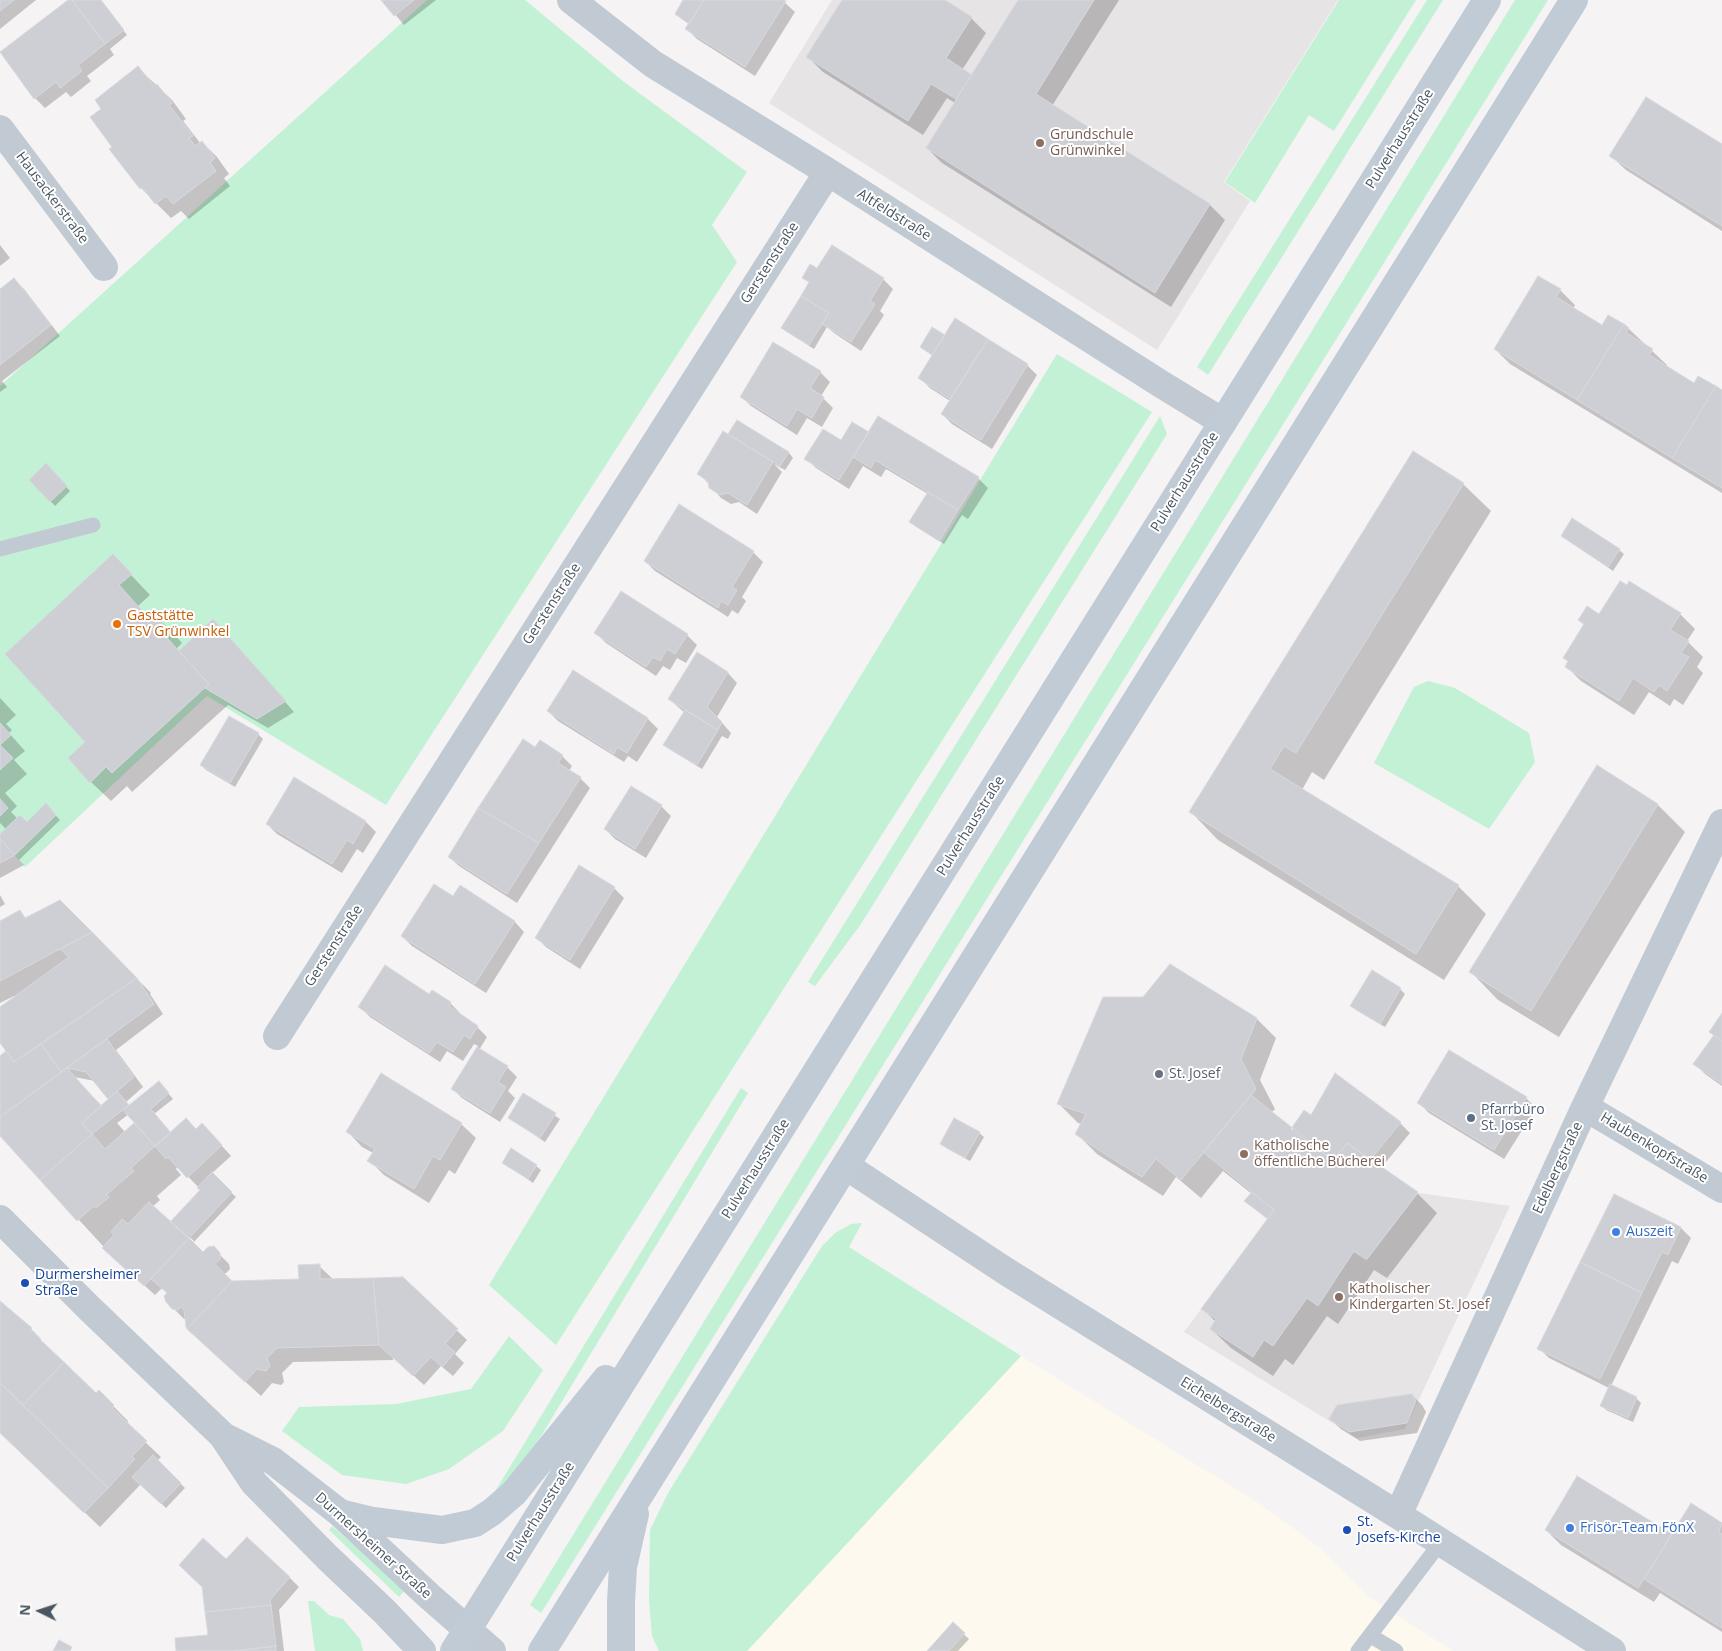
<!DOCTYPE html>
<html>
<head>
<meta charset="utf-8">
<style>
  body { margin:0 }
  #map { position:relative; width:1722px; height:1651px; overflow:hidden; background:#f5f3f3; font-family:"Open Sans",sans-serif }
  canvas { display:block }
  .north { position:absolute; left:15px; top:1586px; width:50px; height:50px; -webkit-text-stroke:4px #fff; paint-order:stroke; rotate:274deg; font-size:14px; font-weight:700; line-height:20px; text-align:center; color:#4a5661 }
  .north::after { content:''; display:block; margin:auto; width:18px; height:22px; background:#4a5661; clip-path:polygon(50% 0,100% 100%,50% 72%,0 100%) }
</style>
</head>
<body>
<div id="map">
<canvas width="1722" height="1651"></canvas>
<div class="north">N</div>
</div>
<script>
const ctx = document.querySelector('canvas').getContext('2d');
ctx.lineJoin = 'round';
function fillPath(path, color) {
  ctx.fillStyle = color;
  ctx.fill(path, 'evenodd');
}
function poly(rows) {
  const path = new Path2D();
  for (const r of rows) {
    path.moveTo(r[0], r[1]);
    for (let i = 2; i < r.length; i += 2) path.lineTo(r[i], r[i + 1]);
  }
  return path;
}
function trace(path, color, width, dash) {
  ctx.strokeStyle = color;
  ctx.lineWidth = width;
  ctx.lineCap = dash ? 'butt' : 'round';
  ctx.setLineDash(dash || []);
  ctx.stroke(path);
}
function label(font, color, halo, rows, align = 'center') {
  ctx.font = font + ' "Open Sans",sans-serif';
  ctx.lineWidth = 4;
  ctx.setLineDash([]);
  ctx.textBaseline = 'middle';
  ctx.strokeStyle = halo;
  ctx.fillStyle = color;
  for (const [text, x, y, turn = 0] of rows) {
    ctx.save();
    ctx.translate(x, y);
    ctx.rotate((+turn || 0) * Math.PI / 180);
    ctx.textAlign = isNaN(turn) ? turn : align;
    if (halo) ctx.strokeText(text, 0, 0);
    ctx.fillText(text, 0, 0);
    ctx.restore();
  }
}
fillPath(poly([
  [1021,1356,1260,1504,1319,1547,1369,1597,1453,1651,748,1651]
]), '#fdf9ef');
fillPath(poly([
  [832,0,1338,0,1224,182,1250,201,1157,350,769,103],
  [1419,1193,1510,1206,1405,1429,1357,1438,1184,1332,1281,1201,1366,1261]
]), '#e6e4e5');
fillPath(poly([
  [427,0,525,0,624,82,747,172,712,225,737,262,386,805,207,696,25,867,0,839,0,386],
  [1339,0,1416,0,1334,131,1309,115,1255,203,1225,182],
  [1427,0,1443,0,1208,375,1197,367],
  [1515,0,1548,0,541,1613,530,1605],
  [1057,354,1152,412,556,1345,489,1285],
  [1160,416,1167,434,861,924,815,986,808,982],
  [1428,681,1455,688,1529,733,1535,762,1489,829,1374,763,1414,687],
  [741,1088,748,1093,517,1476,494,1493],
  [862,1223,849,1247,1021,1356,747,1651,659,1651,652,1636,649,1601,650,1530,668,1493,822,1246,835,1233,851,1224],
  [509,1336,543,1370,503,1431,449,1469,406,1484,342,1475,282,1431,299,1407,396,1404,471,1389],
  [332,1526,406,1589,399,1597,329,1530],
  [308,1601,314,1601,329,1615,343,1619,360,1639,363,1651,315,1651]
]), '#c3f1d5');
fillPath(poly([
  [0,0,36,0,0,29],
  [70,0,100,0,127,35,110,49,114,55,87,76,91,81,71,97,66,92,45,108,35,98],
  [383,0,436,0,404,25],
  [685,0,782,0,795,12,755,76,697,39,687,29,690,25,676,14],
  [844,0,942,0,971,18,986,33,962,70,972,76,1020,0,1119,0,1052,106,1210,205,1225,220,1171,307,942,163,927,148,955,103,947,98,923,135,823,72,808,57],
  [138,68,172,100,186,119,183,121,201,144,202,142,217,157,229,174,224,178,230,186,189,219,181,211,171,218,141,188,111,149,114,147,103,109],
  [1722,146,1722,231,1626,170,1611,156],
  [0,245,10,258,0,266],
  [833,247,883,279,893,289,880,311,884,315,861,351,834,333,827,327,814,349,787,332,782,328,810,283,804,277,818,270],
  [14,279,24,289,60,336,2,381,7,387,0,392,0,290],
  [1560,290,1575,305,1573,309,1603,327,1629,329,1667,365,1666,367,1695,384,1722,392,1722,493,1510,364,1495,349],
  [956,320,1027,365,1037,375,992,449,952,424,942,414,950,401,930,388,920,378,933,356,922,347,945,337],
  [820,372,830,382,821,396,833,408,822,427,807,418,797,435,751,406,741,396],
  [737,422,789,453,793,458,785,470,774,464,782,472,757,514,739,502,731,504,721,498,699,473,733,438,729,434],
  [869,434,978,478,988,488,968,519,962,515,944,544,915,526,910,522,928,494,886,469,881,477,863,466,849,489,816,468,806,458,841,442],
  [51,470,70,491,55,506,31,480],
  [1463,484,1491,511,1324,780,1312,772,1302,790,1458,886,1486,914,1444,980,1218,840,1191,812],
  [1562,536,1619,550,1624,554,1613,571],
  [753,552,763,562,742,597,746,601,738,614,732,610,728,617,655,571,645,561],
  [113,556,150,595,138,606,149,618,153,613,173,633,182,643,177,648,180,652,223,631,294,712,268,728,228,705,132,792,127,786,111,801,91,782,87,742],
  [1680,614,1695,629,1687,641,1703,657,1697,667,1703,673,1683,705,1674,699,1670,706,1649,692,1634,715,1581,681,1566,666,1585,626,1579,620,1600,616],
  [596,633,687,635,697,645,686,663,677,658,670,670,663,666,656,676,606,643],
  [697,654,728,673,737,683,717,717,731,733,728,739,722,736,702,769,669,749,665,745,685,713,669,699],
  [573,671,648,719,658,729,637,762,628,756,624,762,558,721,548,711],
  [0,698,16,715,6,724,12,730,9,733,25,751,14,760,27,774,5,793,17,806,11,812,18,819,27,824,46,805,60,820,19,860,24,865,0,878,0,836,7,830,0,823],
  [258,734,263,739,235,787,206,770,201,765],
  [562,756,572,766,569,771,580,778,590,788,517,903,459,866,449,857],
  [295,779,366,822,376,832,363,853,357,849,342,873,277,834,267,824],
  [1657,804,1685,832,1559,1037,1498,1000,1471,972],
  [661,806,671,816,646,858,615,839,605,829],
  [460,887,515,922,524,932,486,993,412,946,402,936,453,897],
  [614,888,624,898,580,969,546,947,536,937],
  [0,895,5,904,0,907],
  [60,901,151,993,150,994,163,1014,116,1050,143,1087,126,1102,129,1106,163,1087,173,1099,154,1114,171,1133,196,1130,212,1135,231,1156,211,1174,236,1197,192,1244,203,1253,213,1248,229,1264,230,1269,224,1275,232,1282,300,1281,319,1266,334,1280,402,1278,467,1340,455,1354,464,1363,453,1376,441,1366,424,1385,393,1357,393,1360,293,1362,282,1373,284,1382,281,1385,272,1383,261,1396,204,1344,186,1319,184,1319,167,1302,168,1293,162,1288,155,1295,114,1258,0,1134,0,1057,8,1052,0,1041,0,1008,15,998,14,996,0,1003,0,927,20,912,27,919],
  [74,1077,95,1081,109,1099,102,1106],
  [129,1114,146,1134,144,1135,125,1132,117,1123],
  [178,1166,202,1191,171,1223,152,1207,160,1200,157,1196,181,1175,176,1169],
  [176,1225,194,1241,192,1243,174,1227],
  [1400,989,1405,994,1385,1027,1356,1010,1352,1006],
  [429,996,450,1003,460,1013,459,1015,477,1027,487,1037,479,1050,507,1067,517,1077,508,1091,515,1098,500,1122,462,1098,452,1088,478,1046,474,1044,463,1061,447,1051,440,1062,370,1017,360,1007],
  [1722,1015,1722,1086,1705,1074,1695,1064,1715,1036],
  [1257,1019,1276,1038,1260,1080,1275,1109,1271,1113,1292,1130,1311,1117,1400,1123,1410,1133,1381,1168,1417,1193,1437,1213,1387,1278,1374,1270,1338,1324,1327,1316,1293,1365,1285,1359,1273,1376,1231,1348,1211,1329,1216,1322,1203,1309,1269,1220,1251,1205,1252,1194,1223,1171,1201,1198,1176,1177,1163,1196,1097,1154,1077,1134,1082,1124,1078,1123,1058,1103],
  [524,1095,560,1119,545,1142,509,1118],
  [1526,1098,1536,1108,1504,1159,1429,1113,1419,1103],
  [461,1124,476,1138,455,1174,449,1170,429,1203,384,1175,369,1160,373,1153,362,1147,348,1132],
  [979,1133,984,1137,970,1161,946,1148,941,1144],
  [503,1162,536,1166,541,1170,533,1183],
  [1614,1196,1681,1228,1691,1238,1678,1264,1672,1261,1611,1386,1636,1398,1641,1403,1633,1422,1606,1410,1602,1405,1609,1388,1549,1358,1539,1348],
  [0,1302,31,1329,41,1339,39,1340,96,1394,99,1392,128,1421,126,1424,161,1457,157,1461,185,1488,166,1508,141,1484,100,1527,0,1432],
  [1412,1395,1422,1405,1426,1412,1417,1433,1360,1441,1341,1429,1331,1419],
  [1692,1505,1722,1524,1722,1632,1660,1593,1654,1602,1561,1545,1546,1530,1672,1536],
  [226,1560,290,1578,299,1587,279,1610,284,1651,178,1651,209,1636],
  [953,1624,969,1639,958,1651,929,1651]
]), '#0003');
const building = poly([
  [0,0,14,0,0,11,0,0],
  [68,0,72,0,105,44,78,65,82,71,60,88,56,82,34,99,0,52,68,0],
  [72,0,101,0,124,30,105,44,72,0],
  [381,0,414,0,394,16,381,0],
  [683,0,704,0,689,24,675,14,683,0],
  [704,0,784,0,786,1,745,67,685,29,704,0],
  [842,0,945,0,972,17,946,58,972,75,956,99,931,84,908,121,806,57,842,0],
  [1018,0,1094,0,1036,94,1210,204,1155,293,926,148,1018,0],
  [138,66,154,86,157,84,172,103,169,105,193,136,189,138,195,146,202,141,215,158,210,163,216,171,173,204,166,196,155,204,142,187,140,189,109,149,112,147,90,117,101,109,95,100,138,66],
  [1646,97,1722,144,1722,226,1609,156,1646,97],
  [832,245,884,278,870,301,875,304,851,342,822,324,829,313,801,296,809,282,802,278,810,264,817,268,832,245],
  [1538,276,1561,289,1556,297,1602,325,1608,315,1624,324,1577,400,1494,349,1538,276],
  [14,278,51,325,0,365,0,289,14,278],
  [801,296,829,313,809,345,781,328,801,296],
  [955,318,988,339,950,399,918,378,955,318],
  [1624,324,1629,328,1626,333,1653,349,1649,355,1694,383,1698,376,1716,386,1672,458,1577,400,1624,324],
  [932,327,945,335,932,355,920,347,932,327],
  [988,339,1028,364,981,440,941,414,988,339],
  [773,342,821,371,810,388,824,397,812,418,797,409,787,426,740,397,773,342],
  [1716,386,1722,390,1722,488,1672,458,1716,386],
  [878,416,979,477,958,510,875,460,871,468,853,457,878,416],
  [737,420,789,452,780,466,728,434,737,420],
  [852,422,869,432,839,480,804,459,823,429,841,440,852,422],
  [723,431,773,462,747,505,728,493,720,495,709,488,708,481,697,474,723,431],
  [1413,451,1464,483,1296,753,1284,746,1270,769,1459,885,1416,954,1189,812,1413,451],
  [46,463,67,486,50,502,29,480,46,463],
  [928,492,958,510,939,541,909,522,928,492],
  [679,504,754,551,732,587,737,590,728,605,721,601,718,608,644,561,679,504],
  [1572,518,1620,549,1608,567,1561,536,1572,518],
  [113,554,132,574,119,585,148,617,153,612,163,623,158,628,209,684,112,773,106,767,90,783,68,758,85,742,5,654,113,554],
  [1620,581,1627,585,1629,581,1681,613,1670,630,1689,641,1681,653,1689,657,1667,691,1659,685,1654,692,1633,678,1619,701,1565,667,1568,661,1563,658,1584,624,1578,620,1587,606,1599,614,1620,581],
  [621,591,688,634,675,654,667,649,660,661,653,657,646,667,594,633,621,591],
  [213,619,286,701,257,719,205,688,209,684,179,651,213,619],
  [697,652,728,672,707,707,722,722,718,730,668,699,697,652],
  [573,670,648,718,627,753,617,747,614,754,547,711,573,670],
  [685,710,718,730,697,765,663,745,685,710],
  [229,716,259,733,230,783,200,765,229,716],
  [0,723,11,735,0,745,13,758,0,770,0,723],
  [523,739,535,747,540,740,563,755,558,763,581,777,539,843,478,808,523,739],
  [1597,765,1658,804,1531,1011,1469,972,1597,765],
  [294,777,366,821,353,844,347,840,332,864,266,824,294,777],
  [631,786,662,805,635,849,604,829,631,786],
  [0,799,8,808,0,816,0,799],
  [46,803,56,815,15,855,0,839,0,834,20,815,27,822,46,803],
  [478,808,539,843,507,894,448,857,478,808],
  [0,839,15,855,0,863,0,839],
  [579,865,615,887,570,960,535,938,579,865],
  [434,884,453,896,460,885,515,921,475,984,401,936,434,884],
  [60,900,92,932,0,981,0,921,20,910,25,918,60,900],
  [92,932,137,978,14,1062,0,1043,0,1007,69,957,60,949,92,932],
  [1170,964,1257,1018,1241,1059,1256,1089,1181,1180,1156,1159,1142,1177,1108,1156,1075,1134,1086,1114,1057,1104,1103,997,1143,997,1170,964],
  [385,965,429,994,432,990,451,1002,449,1006,478,1026,470,1039,464,1035,453,1052,437,1042,429,1053,358,1007,385,965],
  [1372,970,1401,988,1380,1024,1350,1006,1372,970],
  [137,978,154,1004,61,1072,41,1044,137,978],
  [1722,1013,1722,1041,1709,1032,1722,1013],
  [1714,1035,1722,1041,1722,1084,1693,1064,1714,1035],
  [107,1039,134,1077,108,1099,86,1072,67,1068,107,1039],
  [41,1044,61,1072,0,1117,0,1056,6,1051,14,1062,41,1044],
  [477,1047,508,1066,498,1082,506,1087,490,1113,451,1089,477,1047],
  [1449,1050,1527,1097,1494,1150,1417,1103,1449,1050],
  [67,1068,101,1106,82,1123,92,1134,40,1180,0,1136,0,1117,67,1068],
  [381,1073,462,1123,440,1160,433,1156,414,1189,367,1161,375,1149,346,1132,381,1073],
  [1335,1073,1401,1122,1370,1160,1347,1143,1334,1161,1291,1129,1304,1110,1311,1115,1335,1073],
  [159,1081,169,1093,151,1109,171,1133,155,1146,123,1110,159,1081],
  [117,1091,129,1105,92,1134,82,1123,117,1091],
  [523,1093,556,1113,540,1138,508,1118,523,1093],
  [1251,1095,1334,1161,1347,1143,1418,1192,1367,1259,1354,1251,1318,1306,1307,1298,1273,1346,1264,1340,1253,1357,1210,1329,1216,1319,1201,1309,1274,1210,1203,1152,1251,1095],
  [186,1118,196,1129,202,1123,222,1145,187,1178,168,1157,166,1159,155,1146,186,1118],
  [954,1118,980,1132,965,1158,940,1144,954,1118],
  [134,1123,155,1146,131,1168,134,1171,106,1195,109,1197,96,1208,94,1206,77,1221,40,1180,92,1134,105,1149,134,1123],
  [511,1148,537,1165,528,1179,502,1163,511,1148],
  [212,1172,232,1192,189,1238,170,1222,200,1190,197,1188,212,1172],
  [1252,1192,1274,1210,1268,1219,1244,1201,1252,1192],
  [1614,1194,1681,1227,1668,1255,1662,1252,1642,1293,1580,1262,1614,1194],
  [149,1202,189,1238,144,1286,102,1248,114,1235,111,1232,122,1219,128,1224,149,1202],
  [189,1238,203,1252,208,1247,214,1246,220,1253,220,1259,215,1264,232,1281,187,1329,186,1327,184,1310,181,1307,178,1310,172,1309,166,1302,164,1296,167,1293,151,1279,189,1238],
  [1580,1262,1642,1293,1600,1379,1537,1349,1580,1262],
  [320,1264,320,1279,373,1278,379,1345,277,1348,267,1358,270,1366,266,1371,257,1369,245,1382,187,1329,232,1281,299,1279,298,1265,320,1264],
  [403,1277,458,1329,445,1344,455,1352,445,1364,442,1367,431,1357,413,1376,379,1345,373,1278,403,1277],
  [0,1301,32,1328,30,1330,64,1362,23,1405,0,1383,0,1301],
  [64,1362,96,1393,99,1390,114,1405,112,1408,147,1441,132,1456,135,1459,108,1488,23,1405,64,1362],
  [0,1383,108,1488,84,1513,0,1433,0,1383],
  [1610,1384,1637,1397,1628,1418,1600,1406,1610,1384],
  [1412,1394,1416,1401,1407,1423,1349,1432,1329,1419,1337,1405,1412,1394],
  [153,1455,181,1483,161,1504,132,1477,153,1455],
  [1577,1476,1672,1534,1638,1588,1545,1530,1577,1476],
  [1691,1503,1722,1523,1719,1532,1722,1534,1722,1628,1644,1579,1691,1503],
  [247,1537,290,1577,270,1600,271,1605,205,1612,202,1587,179,1565,203,1538,226,1559,247,1537],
  [271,1605,276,1646,233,1651,176,1651,175,1638,208,1635,205,1612,271,1605],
  [953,1622,965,1633,949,1651,927,1651,953,1622],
  [59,1640,72,1647,70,1651,53,1651,59,1640],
  [276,1646,276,1651,233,1651,276,1646]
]);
fillPath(building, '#cdcfd5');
trace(building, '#d7d9de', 1);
trace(poly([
  [0,549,93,525],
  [1371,1636,1396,1651],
  [1358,1651,1441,1542]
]), '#c1cad2', 15);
trace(poly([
  [571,0,653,64,828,172,1161,384,1223,422],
  [0,129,104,267],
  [277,1036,828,172],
  [1585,1107,1722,1189],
  [846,1166,1007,1272,1398,1515,1612,1651],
  [1398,1515,1585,1107,1722,823]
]), '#c1cad2', 28);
trace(poly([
  [0,1219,89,1308,222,1435,254,1483,327,1557,385,1612,422,1651],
  [225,1437,273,1461,340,1513,429,1596,492,1651]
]), '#c1cad2', 28);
trace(poly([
  [340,1513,373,1521,442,1530,475,1523,492,1512,514,1493,606,1379],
  [454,1651,1487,0],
  [542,1651,1574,0],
  [621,1651,621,1602,623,1567,635,1514]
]), '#c1cbd6', 28);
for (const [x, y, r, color] of [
  [1040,143,5,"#8d6e63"],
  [117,624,5,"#e8710a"],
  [1159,1074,5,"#6b7280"],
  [1471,1118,5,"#5c6f8a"],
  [1244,1154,5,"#8d6e63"],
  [1616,1232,5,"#3f7fe0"],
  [25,1283,5,"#1a4fb4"],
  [1339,1297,5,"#8d6e63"],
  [1570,1528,5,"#3f7fe0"],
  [1347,1530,5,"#1a4fb4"]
]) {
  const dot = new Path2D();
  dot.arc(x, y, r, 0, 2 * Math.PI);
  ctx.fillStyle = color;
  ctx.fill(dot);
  trace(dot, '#fff', 2);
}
label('14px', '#785e54', '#fff', [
  ["Grundschule",1050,135],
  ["Grünwinkel",1050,151],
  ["Katholische",1254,1146],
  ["öffentliche Bücherei",1254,1162],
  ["Katholischer",1349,1289],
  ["Kindergarten St. Josef",1349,1305]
], 'left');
label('14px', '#4a5661', '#fff', [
  ["Pulverhausstraße",1400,139,-58],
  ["Hausackerstraße",52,198,53],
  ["Altfeldstraße",894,215,32],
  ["Gerstenstraße",770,263,-57],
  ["Pulverhausstraße",1185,482,-58],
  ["Gerstenstraße",552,604,-57],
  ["Pulverhausstraße",971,826,-58],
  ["Gerstenstraße",334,946,-57],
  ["Haubenkopfstraße",1654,1148,31],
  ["Edelbergstraße",1558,1168,-65],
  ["Pulverhausstraße",756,1169,-58],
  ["Eichelbergstraße",1228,1410,32],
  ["Pulverhausstraße",541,1512,-58],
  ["Durmersheimer Straße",373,1546,42]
]);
label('14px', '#c56008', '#fff', [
  ["Gaststätte",127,616],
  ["TSV Grünwinkel",127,632]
], 'left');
label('14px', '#5b616d', '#fff', [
  ["St. Josef",1169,1074]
], 'left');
label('14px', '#4e5e75', '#fff', [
  ["Pfarrbüro",1481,1110],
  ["St. Josef",1481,1126]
], 'left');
label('14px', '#366cbe', '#fff', [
  ["Auszeit",1626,1232],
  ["Frisör-Team FönX",1580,1528]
], 'left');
label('14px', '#164399', '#fff', [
  ["Durmersheimer",35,1275],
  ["Straße",35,1291],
  ["St.",1357,1522],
  ["Josefs-Kirche",1357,1538]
], 'left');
</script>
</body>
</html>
